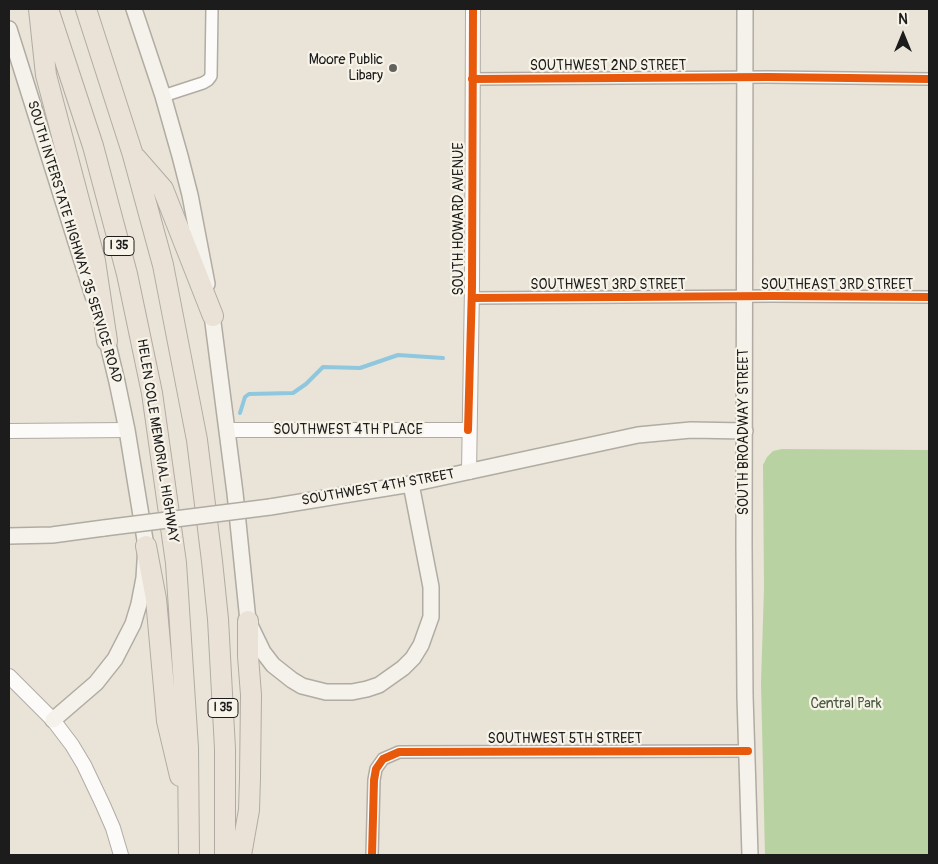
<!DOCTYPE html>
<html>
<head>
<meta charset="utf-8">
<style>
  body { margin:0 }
  #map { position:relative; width:938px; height:864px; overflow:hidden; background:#e9e4d7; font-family:Pangolin,sans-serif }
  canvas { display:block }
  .frame { position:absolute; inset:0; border:10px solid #1c1c1c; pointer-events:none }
  .north { position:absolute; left:878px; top:10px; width:50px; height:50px; -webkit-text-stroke:4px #f7f3e8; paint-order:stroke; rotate:0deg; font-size:14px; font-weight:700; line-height:20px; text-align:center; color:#1c1c1c }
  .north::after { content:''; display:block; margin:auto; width:18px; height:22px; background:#1c1c1c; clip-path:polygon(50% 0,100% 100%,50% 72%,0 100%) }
</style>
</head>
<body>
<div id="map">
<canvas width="938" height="864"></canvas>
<div class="frame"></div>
<div class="north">N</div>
</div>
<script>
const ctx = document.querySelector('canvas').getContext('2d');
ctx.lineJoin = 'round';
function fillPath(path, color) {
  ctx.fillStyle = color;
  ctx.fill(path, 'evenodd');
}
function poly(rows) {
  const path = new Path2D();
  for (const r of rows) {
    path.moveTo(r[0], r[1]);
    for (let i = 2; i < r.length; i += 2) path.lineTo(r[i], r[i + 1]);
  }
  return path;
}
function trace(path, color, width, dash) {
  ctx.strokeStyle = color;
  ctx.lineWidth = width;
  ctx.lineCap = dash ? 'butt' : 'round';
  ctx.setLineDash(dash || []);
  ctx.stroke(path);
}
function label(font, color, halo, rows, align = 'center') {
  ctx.font = font + ' Pangolin,sans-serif';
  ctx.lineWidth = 4.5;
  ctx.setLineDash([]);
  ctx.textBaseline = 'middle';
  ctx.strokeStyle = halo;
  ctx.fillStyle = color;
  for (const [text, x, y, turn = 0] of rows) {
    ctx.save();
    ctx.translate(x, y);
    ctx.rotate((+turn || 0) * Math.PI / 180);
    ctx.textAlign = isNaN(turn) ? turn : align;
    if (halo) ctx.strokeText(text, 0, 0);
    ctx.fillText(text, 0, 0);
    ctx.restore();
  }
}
fillPath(poly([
  [782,449,929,450,929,855,765,855,761,683,764,588,763,465,767,457,773,451]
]), '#b9d2a2');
trace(poly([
  [240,413,245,397,249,394,293,393,306,384,323,367,360,368,398,355,443,358]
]), '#8fc7df', 4);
const minor = poly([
  [472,79,768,77,929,79],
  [163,96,203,83,208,80,211,76,212,9],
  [472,298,772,296,929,297],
  [372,855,374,780,376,769,383,759,399,752,748,751]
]);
const tertiary = poly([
  [227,430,468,430],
  [9,431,127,430],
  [469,472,472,287,473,9],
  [9,676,53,720,72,745,84,765,103,805,113,828,121,855]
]);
const secondary = poly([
  [134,9,163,96,180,156,190,195,207,284],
  [745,9,744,545,745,696,750,855],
  [9,29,93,296],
  [211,307,235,493,248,621,263,652,273,665,292,680,302,686,326,692,352,692,367,689,379,685,403,668,413,658,421,645,431,617,431,587,411,484],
  [270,507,411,484,638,435,691,430,745,431],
  [9,536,52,535,104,528],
  [53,720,96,683,115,659,133,624,139,604,144,578,146,546,127,430,117,382,105,332]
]);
const motorway = poly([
  [39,9,46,75,95,261,107,341],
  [48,9,93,146,127,274,152,393,176,563,188,748,189,855],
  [86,9,133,155,163,265,197,440,212,561,218,619,225,749,225,855],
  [136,158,163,189,213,316],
  [146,546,156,599,167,721,180,776],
  [241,855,249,810,250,778,251,695,248,656,248,621]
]);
trace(minor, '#b0aca4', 14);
trace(tertiary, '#b0aca4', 16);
trace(secondary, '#b0aca4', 18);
trace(motorway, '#b0aca4', 22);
trace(minor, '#fcfbf9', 11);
trace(tertiary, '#fcfbf9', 14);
trace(secondary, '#f5f2eb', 15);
trace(motorway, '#ebe2d7', 20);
const secondaryBridge = poly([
  [104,528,270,507]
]);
trace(secondaryBridge, '#b0aca4', 18, []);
trace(secondaryBridge, '#f5f2eb', 15);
trace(poly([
  [472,79,768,77,929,79],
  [472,298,772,296,929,297],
  [468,430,472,287,473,9],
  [372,855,374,780,376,769,383,759,399,752,748,751]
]), '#e8590c', 8);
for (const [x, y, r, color] of [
  [393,68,5,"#64625d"]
]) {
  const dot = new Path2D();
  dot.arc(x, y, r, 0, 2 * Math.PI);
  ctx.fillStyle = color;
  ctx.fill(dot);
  trace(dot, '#f7f3e8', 2);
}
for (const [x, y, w] of [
  [119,246,30],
  [223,708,30]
]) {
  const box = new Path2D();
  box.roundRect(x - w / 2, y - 9.5, w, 19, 4);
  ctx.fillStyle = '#f7f3e8';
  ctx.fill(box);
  trace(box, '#1c1c1c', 1);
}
label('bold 12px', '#1c1c1c', null, [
  ["I 35",119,246],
  ["I 35",223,708]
]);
label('14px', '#1c1c1c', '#f7f3e8', [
  ["Moore Public",383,60],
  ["Libary",383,76]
], 'right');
label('14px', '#1c1c1c', '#f7f3e8', [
  ["SOUTHWEST 2ND STREET",608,66],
  ["SOUTH HOWARD AVENUE",459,219,-90],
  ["SOUTH INTERSTATE HIGHWAY 35 SERVICE ROAD",74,242,73],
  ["SOUTHWEST 3RD STREET",608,285],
  ["SOUTHEAST 3RD STREET",837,285],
  ["SOUTHWEST 4TH PLACE",348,430],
  ["SOUTH BROADWAY STREET",744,432,-90],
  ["HELEN COLE MEMORIAL HIGHWAY",157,441,81],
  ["SOUTHWEST 4TH STREET",378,488,-10],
  ["SOUTHWEST 5TH STREET",565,739]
]);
label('14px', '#45573c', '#f7f3e8', [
  ["Central Park",846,704]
]);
</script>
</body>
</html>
